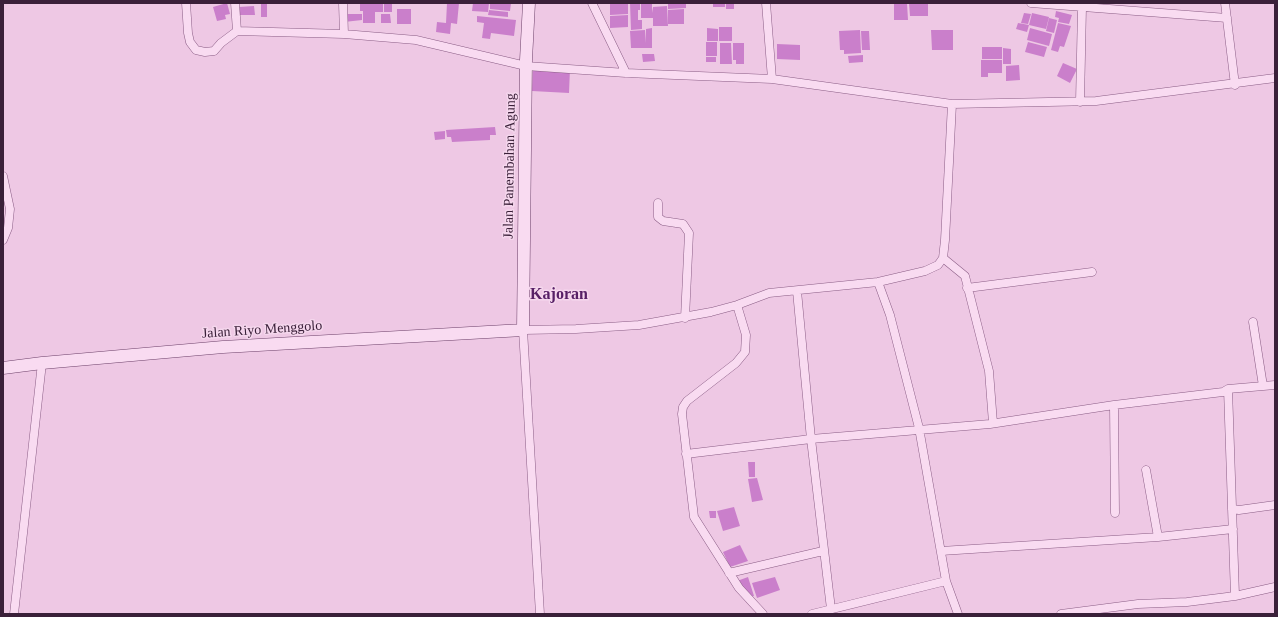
<!DOCTYPE html>
<html>
<head>
<meta charset="utf-8">
<style>
  body { margin:0 }
  #map { position:relative; width:1278px; height:617px; overflow:hidden; background:#eec8e4; font-family:"Times New Roman",serif }
  canvas { display:block }
  .frame { position:absolute; inset:0; border:4px solid #3a2039; pointer-events:none }
</style>
</head>
<body>
<div id="map">
<canvas width="1278" height="617"></canvas>
<div class="frame"></div>
</div>
<script>
const ctx = document.querySelector('canvas').getContext('2d');
ctx.lineJoin = 'round';
function fillPath(path, color) {
  ctx.fillStyle = color;
  ctx.fill(path, 'evenodd');
}
function poly(rows) {
  const path = new Path2D();
  for (const r of rows) {
    path.moveTo(r[0], r[1]);
    for (let i = 2; i < r.length; i += 2) path.lineTo(r[i], r[i + 1]);
  }
  return path;
}
function trace(path, color, width, dash) {
  ctx.strokeStyle = color;
  ctx.lineWidth = width;
  ctx.lineCap = dash ? 'butt' : 'round';
  ctx.setLineDash(dash || []);
  ctx.stroke(path);
}
function label(font, color, halo, rows, align = 'center') {
  ctx.font = font + ' "Times New Roman",serif';
  ctx.lineWidth = 3;
  ctx.setLineDash([]);
  ctx.textBaseline = 'middle';
  ctx.strokeStyle = halo;
  ctx.fillStyle = color;
  for (const [text, x, y, turn = 0] of rows) {
    ctx.save();
    ctx.translate(x, y);
    ctx.rotate((+turn || 0) * Math.PI / 180);
    ctx.textAlign = isNaN(turn) ? turn : align;
    if (halo) ctx.strokeText(text, 0, 0);
    ctx.fillText(text, 0, 0);
    ctx.restore();
  }
}
fillPath(poly([
  [227,3,230,14,225,15,226,19,217,21,213,7],
  [261,3,267,3,267,17,261,17],
  [360,3,375,3,375,23,363,23,363,11,360,11],
  [375,3,383,3,383,12,375,12],
  [384,3,392,3,392,12,384,12],
  [447,3,459,3,457,24,451,23,450,34,436,32,437,22,446,23],
  [473,3,489,3,488,12,472,11],
  [490,3,511,3,510,11,490,9],
  [630,3,640,3,640,10,638,10,638,20,642,20,642,29,631,30],
  [641,3,652,3,652,13,653,7,667,6,668,26,653,26,653,18,641,18],
  [668,3,686,3,686,8,668,9],
  [713,3,725,3,725,7,713,7],
  [726,3,734,3,734,9,726,9],
  [894,3,907,3,908,20,894,20],
  [909,3,928,3,928,16,910,16],
  [610,4,628,4,628,14,610,15],
  [254,6,255,15,239,15,239,7],
  [397,9,411,9,411,24,397,24],
  [684,9,684,24,668,24,668,10],
  [489,10,508,12,508,17,488,15],
  [1056,11,1072,15,1069,24,1058,22,1059,18,1055,17],
  [1024,13,1031,14,1028,24,1021,23],
  [1032,13,1049,17,1046,29,1029,25],
  [343,14,362,14,362,20,344,22],
  [381,14,390,14,391,23,381,23],
  [628,15,628,27,610,28,610,16],
  [477,16,516,20,514,36,491,33,490,39,482,38,484,23,477,22],
  [1049,18,1057,20,1054,33,1046,31],
  [1018,23,1029,25,1027,32,1016,29],
  [1058,23,1071,26,1064,47,1060,46,1058,52,1051,50],
  [719,27,732,27,732,41,719,41],
  [652,28,652,48,631,48,630,31,645,30,646,43,646,29],
  [707,28,718,29,718,41,707,41],
  [1030,28,1052,34,1049,46,1027,40],
  [860,30,861,53,844,54,844,50,840,50,839,31],
  [931,30,953,30,953,50,932,50],
  [861,31,869,31,870,50,862,50],
  [706,42,717,42,717,56,706,56],
  [1028,42,1047,47,1044,57,1025,52],
  [720,43,731,43,732,64,720,64],
  [733,43,744,43,744,64,736,64,736,60,733,60],
  [777,44,800,45,800,60,777,59],
  [982,47,1002,47,1002,59,982,59],
  [1003,48,1011,49,1011,64,1003,64],
  [642,54,654,54,655,61,643,62],
  [863,55,863,62,849,63,848,56],
  [706,57,716,57,716,62,706,62],
  [981,60,1002,60,1002,73,988,73,988,77,981,77],
  [1063,63,1077,69,1070,83,1057,76],
  [1019,65,1020,80,1006,81,1006,66],
  [533,68,570,69,569,93,532,91],
  [495,127,496,135,490,135,490,140,452,142,451,137,447,137,446,130],
  [445,131,445,139,435,140,434,132],
  [748,462,755,462,755,477,749,477],
  [757,478,763,500,752,502,748,479],
  [734,507,740,526,723,531,717,511],
  [709,511,716,511,716,518,710,518],
  [740,545,748,561,730,567,723,552],
  [748,577,754,596,750,597,737,581],
  [775,577,780,590,757,598,752,583]
]), '#ca7fcb');
const street = poly([
  [186,3,188,33,190,42,196,50,205,52,214,51,221,43,237,31],
  [235,3,237,31,344,34,416,40,526,66,626,73,772,79,952,104,1096,101,1275,78],
  [343,3,344,34],
  [592,3,626,73],
  [766,3,772,79],
  [1031,3,1227,18],
  [1225,3,1235,85],
  [1080,102,1082,7],
  [3,176,10,209,8,228,3,240],
  [658,203,658,217,663,221,683,224,689,233,685,318],
  [943,258,965,276,989,371,993,423],
  [878,282,890,315,919,428,946,581,958,614],
  [967,288,1092,272],
  [797,291,811,439,831,609],
  [737,305,746,335,745,352,736,363,687,401,683,407,682,414,694,517,739,588,763,614],
  [1253,322,1263,386],
  [1114,405,1115,513],
  [686,454,811,439,990,424,1114,405,1223,392,1228,389,1275,385],
  [1146,470,1158,537],
  [1232,509,1239,510,1275,505],
  [941,551,1158,537,1233,529],
  [729,573,823,551],
  [1235,596,1275,587],
  [14,614,42,363],
  [540,614,523,330,576,329,639,325,711,312,737,305,769,293,878,282,925,271,938,265,943,258,945,240,952,104],
  [812,614,946,581],
  [1061,614,1138,604,1187,602,1235,596,1228,389]
]);
const secondary = poly([
  [3,368,42,363,223,347,523,330,526,60,529,3]
]);
trace(street, '#8a5d85', 9);
trace(secondary, '#6c4069', 13);
trace(street, '#f9dbf1', 8);
trace(secondary, '#f9dbf1', 12);
label('14px', '#3a2039', '#f5d7ed', [
  ["Jalan Panembahan Agung",510,166,-89],
  ["Jalan Riyo Menggolo",262,330,-4]
]);
label('bold 16px', '#572066', '#f5d7ed', [
  ["Kajoran",559,295]
]);
</script>
</body>
</html>
